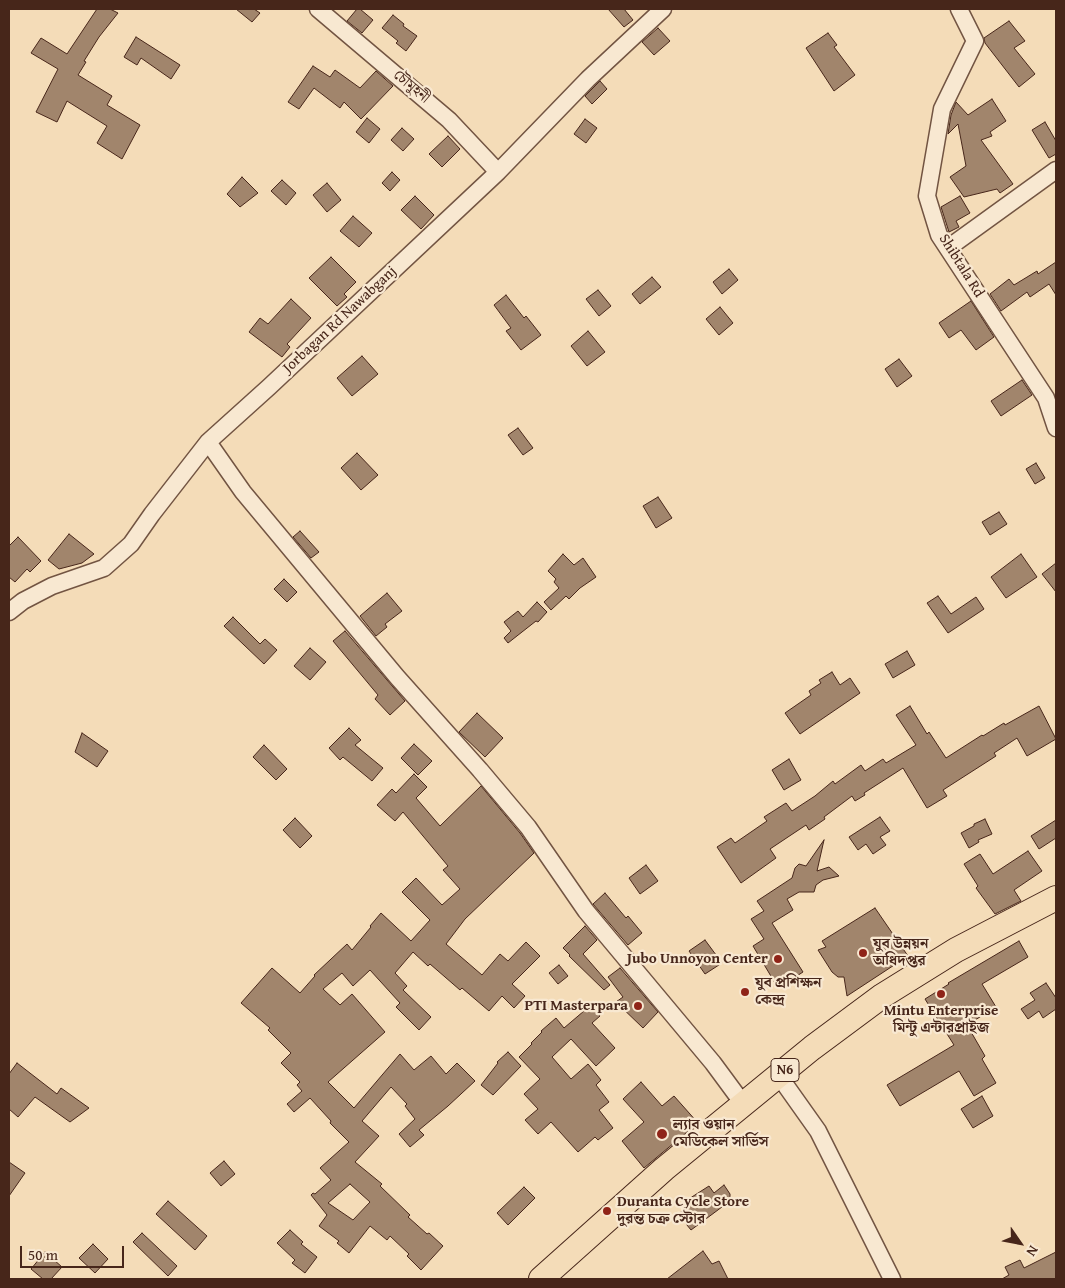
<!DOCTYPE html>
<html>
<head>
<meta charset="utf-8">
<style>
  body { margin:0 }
  #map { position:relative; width:1065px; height:1288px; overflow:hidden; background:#f4dcb8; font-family:"Gentium Book Plus",serif }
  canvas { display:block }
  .frame { position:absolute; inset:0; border:10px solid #47261a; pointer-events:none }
  .north { position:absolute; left:995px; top:1218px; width:50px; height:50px; -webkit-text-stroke:4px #f8e8d1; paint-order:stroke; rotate:123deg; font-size:14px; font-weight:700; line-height:20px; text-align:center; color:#47261a }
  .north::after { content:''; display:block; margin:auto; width:18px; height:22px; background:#47261a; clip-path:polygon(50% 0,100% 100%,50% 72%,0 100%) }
  .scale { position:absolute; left:20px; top:1246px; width:104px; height:22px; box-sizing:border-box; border:2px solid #47261a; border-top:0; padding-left:6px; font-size:15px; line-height:18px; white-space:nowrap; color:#47261a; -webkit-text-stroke:4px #f8e8d1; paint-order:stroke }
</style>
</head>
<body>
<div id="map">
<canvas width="1065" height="1288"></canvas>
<div class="frame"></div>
<div class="north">N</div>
<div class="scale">50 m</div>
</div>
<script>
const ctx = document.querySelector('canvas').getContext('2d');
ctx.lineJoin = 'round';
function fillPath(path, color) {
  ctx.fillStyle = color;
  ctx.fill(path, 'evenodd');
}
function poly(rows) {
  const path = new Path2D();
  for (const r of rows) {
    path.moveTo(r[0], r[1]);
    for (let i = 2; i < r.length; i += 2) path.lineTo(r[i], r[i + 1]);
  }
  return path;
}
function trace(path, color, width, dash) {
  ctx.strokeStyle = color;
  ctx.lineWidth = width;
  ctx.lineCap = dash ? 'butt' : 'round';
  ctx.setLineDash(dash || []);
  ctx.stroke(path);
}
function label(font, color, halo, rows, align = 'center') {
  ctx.font = font + ' "Gentium Book Plus","Noto Serif Bengali",serif';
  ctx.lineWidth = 4.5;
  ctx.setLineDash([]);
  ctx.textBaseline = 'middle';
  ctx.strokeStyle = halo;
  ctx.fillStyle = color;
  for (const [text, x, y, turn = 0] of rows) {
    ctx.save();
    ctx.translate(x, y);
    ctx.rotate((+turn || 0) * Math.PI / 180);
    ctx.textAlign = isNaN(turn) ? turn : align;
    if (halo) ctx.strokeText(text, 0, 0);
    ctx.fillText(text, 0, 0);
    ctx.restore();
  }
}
const building = poly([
  [97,9,110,9,118,13,99,37,84,61,86,62,78,75,112,96,107,105,140,125,122,159,97,143,107,126,67,101,57,122,36,112,58,69,31,53,41,38,67,54,97,9],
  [236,9,254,9,260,13,252,22,236,9],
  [357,9,360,9,373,20,362,33,347,21,357,9],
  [608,9,624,9,633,20,624,27,608,9],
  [393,15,404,24,403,26,417,36,406,51,396,43,398,41,382,28,393,15],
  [1009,21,1025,41,1014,48,1035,74,1019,87,985,43,984,38,1009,21],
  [658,28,670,41,654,55,642,42,658,28],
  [828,33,837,45,834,47,855,75,834,91,806,48,828,33],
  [136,37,180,65,171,79,141,58,137,65,124,57,136,37],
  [313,66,330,77,335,70,360,88,376,71,393,86,361,119,344,102,340,108,314,88,299,109,288,102,313,66],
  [600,81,607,89,592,104,585,96,600,81],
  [992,99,1006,121,990,132,992,136,981,140,1013,184,1000,193,997,189,964,197,950,177,966,166,958,124,948,134,951,115,956,102,968,115,992,99],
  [367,118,380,129,369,143,356,132,367,118],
  [585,119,597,128,586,143,574,134,585,119],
  [1045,122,1056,141,1056,154,1049,158,1032,130,1045,122],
  [402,128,414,139,403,151,391,140,402,128],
  [448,136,460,149,442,167,429,154,448,136],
  [392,172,400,180,390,191,382,183,392,172],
  [242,177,258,193,240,207,227,194,242,177],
  [282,180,296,193,286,205,271,191,282,180],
  [327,183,341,200,327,212,313,195,327,183],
  [415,196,434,215,421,229,401,210,415,196],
  [960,196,970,213,956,221,959,227,949,232,941,207,960,196],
  [353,216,372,233,359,247,340,231,353,216],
  [331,257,356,282,344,294,347,297,337,306,309,278,331,257],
  [1056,262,1056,295,1049,284,1030,297,1027,292,1001,311,990,294,1009,279,1014,285,1037,271,1038,274,1056,262],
  [729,269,738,280,722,294,713,282,729,269],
  [652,277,661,287,640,304,632,294,652,277],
  [598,290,611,306,599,316,586,299,598,290],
  [506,295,524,318,526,316,541,335,521,350,506,331,511,328,494,305,506,295],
  [291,299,311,318,287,344,290,347,282,357,249,332,260,318,268,324,291,299],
  [971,301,994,337,976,350,961,330,949,338,939,323,971,301],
  [720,307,733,323,719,335,706,319,720,307],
  [588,331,605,352,587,366,571,346,588,331],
  [362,356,378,374,352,396,337,378,362,356],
  [899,359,912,376,897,387,885,369,899,359],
  [1022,380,1032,395,1001,416,991,401,1022,380],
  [518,428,533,448,523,455,508,435,518,428],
  [357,453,378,475,361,490,341,468,357,453],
  [1036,463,1045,478,1035,484,1026,469,1036,463],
  [658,497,672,518,656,528,643,506,658,497],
  [999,512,1007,524,990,535,982,522,999,512],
  [300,531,319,552,311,558,293,537,300,531],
  [69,534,94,554,82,563,59,569,48,560,69,534],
  [18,537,41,561,30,572,27,569,15,582,9,577,9,546,18,537],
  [563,554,574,565,583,558,596,577,580,588,569,599,566,596,551,610,544,602,559,588,554,582,556,579,548,571,563,554],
  [1021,554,1037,577,1006,598,991,577,1021,554],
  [1056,563,1056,592,1042,574,1056,563],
  [284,579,297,592,287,602,274,589,284,579],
  [387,593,402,611,385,624,387,627,376,636,360,616,387,593],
  [938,596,951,614,976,597,984,609,948,633,927,603,938,596],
  [537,602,547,612,538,622,536,621,508,643,504,638,511,631,504,622,518,611,523,617,537,602],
  [233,617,260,644,265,639,277,650,264,664,224,626,233,617],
  [345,631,405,701,390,715,375,699,378,695,333,641,345,631],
  [310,648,326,662,310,680,294,666,310,648],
  [907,651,915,665,893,678,885,664,907,651],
  [832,672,840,685,850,678,860,693,800,734,785,713,811,695,809,691,821,683,819,680,832,672],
  [910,706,927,734,929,732,946,758,982,735,983,736,1004,723,1005,725,1039,706,1056,739,1027,756,1017,738,994,753,996,756,943,790,947,796,927,808,903,768,864,793,865,795,855,801,852,796,824,817,825,819,809,830,806,825,770,849,776,858,741,883,717,847,731,838,735,843,767,821,764,817,786,803,792,811,815,796,833,781,835,784,861,765,865,771,883,759,886,763,916,745,896,715,910,706],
  [477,713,503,738,485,757,459,732,477,713],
  [349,728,361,740,355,745,383,768,372,781,343,757,340,760,329,748,349,728],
  [82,733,108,751,97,767,75,752,82,733],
  [414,744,432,761,418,775,401,758,414,744],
  [264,745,287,769,276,780,253,757,264,745],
  [789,759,801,780,784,790,772,770,789,759],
  [414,774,427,787,416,798,440,826,481,786,520,833,534,853,465,919,446,944,482,975,500,954,508,961,526,942,540,956,512,984,525,996,514,1008,502,996,489,1011,462,988,460,990,430,964,428,966,413,952,395,973,407,986,403,990,431,1017,419,1030,396,1007,400,1003,370,970,353,986,342,973,323,989,340,1005,352,994,385,1032,328,1082,354,1108,400,1054,414,1070,431,1056,446,1074,457,1063,475,1081,448,1106,419,1130,424,1135,410,1147,399,1134,415,1119,405,1106,407,1104,391,1087,362,1121,379,1136,355,1162,382,1184,380,1186,410,1215,408,1217,427,1234,429,1233,443,1246,421,1270,407,1256,409,1254,390,1236,387,1240,370,1226,349,1253,337,1243,339,1241,319,1226,327,1215,311,1195,313,1193,315,1194,331,1180,320,1168,349,1142,330,1123,331,1121,310,1098,294,1112,287,1104,302,1091,297,1085,300,1082,281,1063,291,1053,268,1030,270,1028,241,1003,272,968,300,993,315,976,314,975,347,944,352,950,371,927,370,926,381,913,411,941,430,920,402,892,416,878,442,905,460,889,443,870,448,866,403,812,395,821,377,805,392,789,396,793,414,774],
  [350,1184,370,1202,353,1220,328,1203,350,1184],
  [880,817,890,831,880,837,886,845,873,854,866,844,858,850,849,837,880,817],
  [295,818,312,836,300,848,283,830,295,818],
  [985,819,992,834,978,840,979,842,969,848,961,833,974,826,974,824,985,819],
  [1056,820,1056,838,1039,849,1031,836,1056,820],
  [824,840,817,871,829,867,839,876,823,880,816,885,814,892,799,892,787,899,793,910,772,923,803,972,778,988,753,946,764,939,751,919,764,911,757,901,792,878,795,868,799,864,806,866,824,840],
  [1028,851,1042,871,1014,890,1021,901,995,914,976,888,978,886,964,864,980,854,993,874,1028,851],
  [646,865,658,881,640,894,629,878,646,865],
  [605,893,626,918,628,916,642,933,628,945,593,904,605,893],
  [875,908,908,956,847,996,844,977,838,977,832,972,818,950,826,947,822,941,875,908],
  [585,926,597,940,583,954,610,985,604,990,569,956,570,955,563,948,585,926],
  [705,940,722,963,705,974,689,951,705,940],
  [1019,941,1028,957,982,984,996,1007,967,1025,985,1056,982,1059,996,1083,974,1096,959,1071,900,1106,887,1085,954,1045,925,999,949,984,948,983,1019,941],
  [559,965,568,976,558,984,549,973,559,965],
  [620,968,658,1012,643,1028,616,1002,623,997,608,977,620,968],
  [1046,983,1056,998,1056,1009,1043,1018,1039,1011,1028,1019,1021,1009,1035,1000,1030,993,1046,983],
  [591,1005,600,1016,592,1023,615,1048,596,1066,571,1039,552,1057,571,1079,588,1064,601,1080,596,1085,609,1102,599,1110,613,1128,598,1140,595,1137,578,1152,551,1122,538,1134,525,1120,538,1109,524,1094,540,1079,519,1057,532,1044,531,1043,542,1032,541,1031,556,1018,564,1028,591,1005],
  [508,1052,521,1066,493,1095,481,1085,498,1063,497,1062,508,1052],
  [17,1063,57,1094,61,1088,89,1108,70,1122,35,1097,18,1117,9,1109,9,1074,17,1063],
  [641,1082,662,1106,674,1096,698,1123,644,1168,622,1141,644,1122,623,1099,641,1082],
  [982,1096,993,1116,973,1128,961,1109,982,1096],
  [224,1161,235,1174,221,1186,210,1173,224,1161],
  [9,1162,25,1173,9,1196,9,1162],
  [724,1185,730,1194,730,1201,691,1230,678,1214,689,1207,684,1202,709,1186,714,1193,724,1185],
  [524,1187,535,1198,508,1225,497,1213,524,1187],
  [168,1201,207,1236,195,1250,156,1214,168,1201],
  [290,1230,303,1242,301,1244,317,1257,305,1273,292,1263,295,1260,277,1243,290,1230],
  [142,1233,177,1266,168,1276,133,1242,142,1233],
  [93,1244,108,1259,95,1273,79,1258,93,1244],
  [703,1251,712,1264,719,1261,728,1279,667,1279,703,1251],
  [45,1252,62,1267,51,1279,43,1279,31,1269,45,1252],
  [1056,1252,1056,1279,1002,1279,1009,1275,1005,1267,1020,1260,1024,1268,1056,1252]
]);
fillPath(building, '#a1856c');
trace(building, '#47261a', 1);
const minor = poly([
  [318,9,449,120,498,172],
  [959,9,975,41,942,109,927,196,939,235,1046,398,1056,428],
  [948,248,1056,170],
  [208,442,243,492,397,677,480,770,528,827,586,911,713,1063,744,1105],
  [9,612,23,601,52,586,104,568,131,544,152,514,208,442,269,387,498,172,588,79,663,9],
  [779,1076,818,1131,892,1279]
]);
const highway = poly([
  [541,1279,664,1169,812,1048,882,996,956,950,1056,898]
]);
trace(minor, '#725442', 19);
trace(highway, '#47261a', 26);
trace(minor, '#f8e8d1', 16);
trace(highway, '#f4dcb8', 24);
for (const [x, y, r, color] of [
  [863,953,5,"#8f2418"],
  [778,959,5,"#8f2418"],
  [745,992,5,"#8f2418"],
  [941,994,5,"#8f2418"],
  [638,1006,5,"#8f2418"],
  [662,1134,6,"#8f2418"],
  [607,1211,5,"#8f2418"]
]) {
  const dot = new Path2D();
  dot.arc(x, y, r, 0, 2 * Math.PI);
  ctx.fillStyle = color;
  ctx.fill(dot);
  trace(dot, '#f8e8d1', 2);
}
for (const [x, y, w] of [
  [785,1070,28]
]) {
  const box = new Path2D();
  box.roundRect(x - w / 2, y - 11.5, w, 23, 4);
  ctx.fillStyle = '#f8e8d1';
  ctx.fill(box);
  trace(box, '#47261a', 1);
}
label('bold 14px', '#47261a', null, [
  ["N6",785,1070]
]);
label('15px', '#47261a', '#f8e8d1', [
  ["চৌমুহনী",411,87,40],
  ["Shibtala Rd",961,266,58],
  ["Jorbagan Rd Nawabganj",340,320,-43]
]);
label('bold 15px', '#47261a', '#f8e8d1', [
  ["যুব উন্নয়ন",873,944],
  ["অধিদপ্তর",873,961],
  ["Jubo Unnoyon Center",768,959,"right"],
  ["যুব প্রশিক্ষন",755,983],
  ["কেন্দ্র",755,1000],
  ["PTI Masterpara",628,1006,"right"],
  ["Mintu Enterprise",941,1011,"center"],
  ["মিন্টু এন্টারপ্রাইজ",941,1028,"center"],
  ["ল্যাব ওয়ান",673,1125],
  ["মেডিকেল সার্ভিস",673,1142],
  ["Duranta Cycle Store",617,1202],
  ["দুরন্ত চক্র স্টোর",617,1219]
], 'left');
</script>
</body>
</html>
